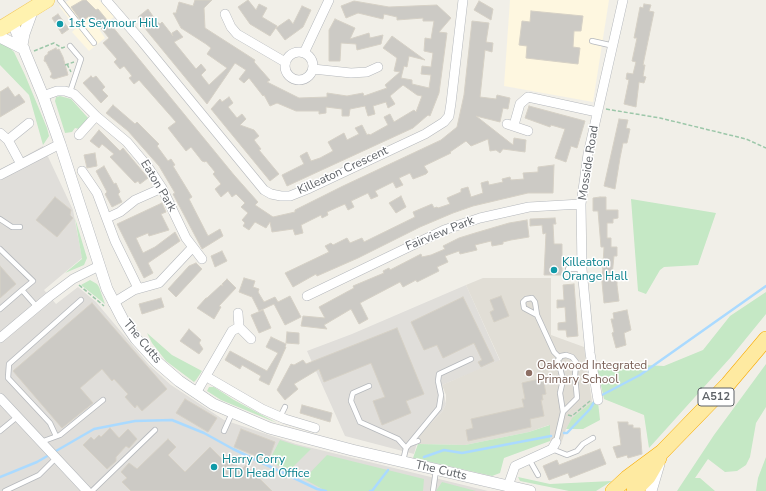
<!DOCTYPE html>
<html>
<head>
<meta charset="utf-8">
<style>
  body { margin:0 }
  canvas { display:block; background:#f1efe8 }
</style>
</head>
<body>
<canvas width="766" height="491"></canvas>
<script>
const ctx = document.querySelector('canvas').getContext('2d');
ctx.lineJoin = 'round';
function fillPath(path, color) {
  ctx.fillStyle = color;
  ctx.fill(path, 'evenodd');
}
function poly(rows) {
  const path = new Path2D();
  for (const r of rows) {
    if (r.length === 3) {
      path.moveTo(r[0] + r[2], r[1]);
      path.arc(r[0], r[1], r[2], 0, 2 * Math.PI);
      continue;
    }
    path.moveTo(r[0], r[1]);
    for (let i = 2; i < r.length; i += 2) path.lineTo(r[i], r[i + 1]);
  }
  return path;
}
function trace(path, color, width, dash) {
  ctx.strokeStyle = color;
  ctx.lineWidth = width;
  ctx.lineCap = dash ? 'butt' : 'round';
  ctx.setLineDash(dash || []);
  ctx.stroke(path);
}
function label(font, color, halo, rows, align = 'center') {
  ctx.font = font + ' "Nunito Sans",sans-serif';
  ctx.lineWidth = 3;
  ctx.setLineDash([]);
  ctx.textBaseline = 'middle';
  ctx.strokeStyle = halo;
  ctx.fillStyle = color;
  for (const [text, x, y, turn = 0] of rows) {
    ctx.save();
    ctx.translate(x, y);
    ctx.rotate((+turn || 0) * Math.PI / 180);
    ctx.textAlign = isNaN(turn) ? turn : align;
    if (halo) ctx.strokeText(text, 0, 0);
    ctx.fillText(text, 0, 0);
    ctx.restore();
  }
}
fillPath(poly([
  [69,0,99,0,115,16,99,29,105,38,89,51,72,32,76,28,59,6],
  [510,0,609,0,593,102,504,86]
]), '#fef7e0');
fillPath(poly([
  [43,146,73,210,82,258,44,290,56,304,78,287,96,302,149,365,171,385,224,420,296,444,488,491,0,491,0,170],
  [466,285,500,361,442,385,446,404,442,412,419,435,414,454,345,436,307,351,352,334]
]), '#e0deda');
fillPath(poly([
  [483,278,551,278,551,335,584,347,592,402,572,419,566,429,561,444,550,441,549,425,529,432,465,445,418,444,419,435,442,412,446,404,446,395,442,385,500,360,466,285]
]), '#e1ded6');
fillPath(poly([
  [0,43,10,48,14,52,25,75,47,128,49,136,43,145,29,95,0,65],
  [60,96,71,99,89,119,79,129,75,128,72,132,65,133,55,101,56,97],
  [631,199,716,213,698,265,664,267,660,270,646,294,638,291],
  [75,218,87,258,84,265,65,273,82,259],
  [90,280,97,284,99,287,105,304,81,285],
  [766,292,766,314,731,357,649,448,644,415,604,399,597,368,608,363,664,366,703,350,730,316],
  [147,333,172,355,202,371,196,380,194,382,166,361,152,343],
  [766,364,766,407,756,423,750,457,746,465,737,471,725,472,708,459,695,478,700,478,715,491,677,491,714,435],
  [209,387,214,387,234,400,277,423,221,400,207,391],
  [592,402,598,402,600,420,583,429,566,429,572,418],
  [550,425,550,441,504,458,500,473,492,476,413,458,418,444,465,445,529,432],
  [280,440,295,445,311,449,289,471,269,461],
  [327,455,424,479,423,491,326,491,304,479],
  [766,457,766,491,756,491,758,478],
  [518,477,550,484,612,481,596,491,569,491,520,481],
  [442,482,476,491,436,491]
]), '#c5e8c5');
trace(poly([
  [600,396,640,375,766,286],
  [564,433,567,433,590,409,596,399],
  [424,457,444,450,462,453,551,436],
  [0,477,37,462,94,429,135,421,172,420,204,433,233,449,317,489,326,491],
  [370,491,372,491,388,470]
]), '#aadaff', 2.5);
const building = poly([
  [83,0,86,0,96,10,98,9,234,175,258,202,255,205,273,217,295,212,295,210,343,186,441,140,457,127,464,95,472,21,489,23,486,42,493,43,492,52,485,50,480,97,496,99,497,95,510,98,508,109,503,108,500,122,476,116,513,145,514,138,526,140,525,152,503,149,500,153,496,150,490,151,488,139,471,146,466,141,450,152,451,153,424,166,428,172,426,174,413,179,410,173,399,178,403,185,396,188,393,182,375,191,378,196,371,199,368,193,351,201,354,207,348,210,345,204,338,207,327,212,328,215,322,218,321,215,301,225,303,233,295,235,293,229,272,232,270,222,266,228,255,222,249,230,243,226,245,223,242,220,248,213,241,207,245,203,236,194,232,197,228,191,221,197,215,189,221,184,213,174,215,172,206,161,205,162,202,161,191,147,186,151,168,128,176,122,139,80,134,84,129,78,132,76,124,66,120,69,114,62,117,59,103,43,109,38,100,27,98,28,89,16,82,22,71,7,83,0],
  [195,0,212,0,204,8,205,28,255,60,254,62,270,80,267,82,299,98,327,97,327,93,347,96,363,93,364,96,387,88,385,85,400,72,394,71,397,58,383,48,392,36,425,60,409,56,407,67,404,66,401,78,412,80,412,84,429,88,431,75,421,74,422,66,431,67,433,53,424,51,425,38,431,39,434,21,423,21,423,18,397,20,397,17,384,14,383,19,358,13,346,18,341,6,354,1,389,7,437,5,451,18,439,32,447,33,439,93,430,116,428,115,413,128,287,186,282,175,304,164,300,156,307,152,311,161,320,158,333,151,328,142,344,133,347,140,359,134,355,128,362,125,367,135,369,134,370,135,388,125,384,117,390,114,394,122,414,110,416,112,422,96,417,95,403,85,390,96,395,104,388,108,386,102,373,106,375,114,368,116,365,106,350,109,349,116,342,116,342,109,326,107,326,113,319,114,319,111,296,111,277,103,270,106,264,95,263,96,249,78,244,83,239,79,246,70,235,63,207,104,147,31,138,17,148,9,157,22,160,24,162,22,173,36,172,33,177,30,183,37,174,42,196,69,201,64,206,70,201,75,209,85,227,68,207,54,211,48,206,44,181,28,173,13,176,13,179,2,193,6,195,0],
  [248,0,256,10,259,4,267,8,262,17,277,26,270,36,250,24,238,7,248,0],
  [479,1,493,9,491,20,474,10,479,1],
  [644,4,651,5,649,11,654,12,643,65,645,65,643,76,646,77,644,83,639,82,636,107,624,104,629,80,626,79,627,73,633,74,636,62,632,61,637,38,634,38,640,7,643,8,644,4],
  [302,6,311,10,303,27,285,40,276,28,289,19,293,24,302,6],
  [531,11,583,16,581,31,574,31,573,47,580,48,578,64,526,58,527,46,519,45,522,21,530,22,531,11],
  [58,14,69,29,62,34,52,18,58,14],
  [335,19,355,28,350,39,369,33,370,38,383,35,381,44,357,50,356,44,341,43,340,61,329,61,329,30,335,19],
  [56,48,57,50,59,49,63,57,68,75,54,79,50,77,52,74,46,62,44,61,45,56,48,54,48,52,56,48],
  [91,76,93,78,96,76,105,87,102,90,108,96,101,103,83,83,91,76],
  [8,87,15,97,19,94,25,102,0,117,0,92,8,87],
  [229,97,233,103,228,107,237,118,242,114,246,119,240,125,254,130,259,136,254,140,261,149,259,150,279,174,270,181,211,109,220,99,222,102,229,97],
  [113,105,135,124,137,122,159,144,157,146,168,161,171,159,175,165,173,166,192,197,189,199,208,236,220,229,223,236,202,249,173,194,175,193,159,166,128,131,106,113,113,105],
  [529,106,585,121,577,148,571,146,566,162,555,158,565,129,551,125,550,127,525,118,529,106],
  [619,119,628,120,626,128,630,129,627,143,623,143,620,158,615,189,604,186,619,119],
  [99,130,120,151,123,148,148,178,140,184,138,181,135,183,110,157,114,154,102,144,99,148,90,141,99,130],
  [95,153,97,166,87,168,84,155,95,153],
  [554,165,553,193,528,193,473,206,453,213,420,227,358,258,317,276,316,274,293,287,285,273,329,252,325,246,331,243,333,245,347,238,350,243,362,238,364,242,415,217,413,212,432,204,434,208,437,207,438,208,450,204,447,198,461,192,461,189,468,187,471,197,483,193,481,183,488,181,489,185,503,182,502,179,510,177,511,180,524,179,523,173,538,172,538,167,554,165],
  [104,166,114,184,116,183,120,192,118,194,122,202,112,207,105,194,107,192,96,171,104,166],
  [401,196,406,207,396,213,389,203,401,196],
  [55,197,71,210,70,215,73,218,57,237,36,220,55,197],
  [600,197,606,197,606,210,618,210,618,218,613,219,613,223,607,223,607,238,611,238,611,247,617,247,617,256,614,256,612,276,617,277,617,285,619,301,604,303,602,282,604,247,601,247,598,211,593,211,593,198,600,197],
  [162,203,166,212,161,214,169,230,149,236,148,233,136,238,143,253,155,247,175,232,180,241,148,263,153,273,144,278,117,224,162,203],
  [555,218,556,224,553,224,554,244,562,244,562,275,544,275,546,233,543,234,542,225,530,226,530,219,555,218],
  [527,220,529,237,511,240,503,242,503,244,492,246,491,241,475,245,477,250,460,254,459,251,445,256,448,262,437,267,439,271,417,282,416,280,403,287,400,282,360,303,368,319,359,324,351,309,324,325,327,329,301,326,303,316,325,318,319,307,354,288,353,286,384,273,383,271,389,268,390,270,421,254,422,257,431,255,445,249,443,246,459,238,475,233,509,223,527,220],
  [222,251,227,261,215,267,211,256,222,251],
  [196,263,202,269,176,297,168,289,189,266,196,263],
  [0,266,16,284,0,298,0,266],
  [244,278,255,281,253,287,259,289,258,292,264,302,275,297,278,302,290,296,301,317,285,325,274,304,259,311,252,297,239,292,244,278],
  [227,279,236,288,219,306,221,307,214,319,197,308,206,298,207,298,221,285,223,286,222,284,227,279],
  [574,284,578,336,567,337,566,330,558,330,558,323,566,322,565,307,557,308,557,300,564,300,563,285,574,284],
  [501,296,509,316,494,322,490,312,494,310,490,300,501,296],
  [463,297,494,361,481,367,478,362,482,360,474,343,443,358,437,345,424,350,411,322,463,297],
  [161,298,164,307,142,314,139,304,161,298],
  [92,303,167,389,142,411,137,405,135,408,125,397,128,394,114,379,112,381,102,369,80,388,93,403,62,428,13,371,92,303],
  [263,310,271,328,259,333,251,315,263,310],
  [627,310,631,330,624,333,626,345,616,348,612,333,614,332,611,319,614,319,613,313,627,310],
  [397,328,424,394,406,401,411,413,382,425,373,401,385,397,371,363,324,382,319,369,294,384,298,389,285,400,277,390,291,364,294,365,303,360,306,364,397,328],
  [189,329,201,340,199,343,203,349,199,354,180,341,189,329],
  [287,332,299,333,299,344,286,343,287,332],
  [271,337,286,344,285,347,286,347,269,385,259,380,261,376,242,365,240,369,225,360,230,351,267,371,278,353,266,347,271,337],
  [543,378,546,394,542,395,543,400,541,400,544,416,530,419,531,427,468,441,466,430,473,428,471,419,524,407,522,399,525,399,522,383,543,378],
  [185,399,217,418,208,432,176,413,185,399],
  [302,405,332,413,330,422,300,413,302,405],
  [618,422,628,422,628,425,633,425,633,428,640,428,642,454,628,458,627,455,617,458,613,447,621,445,618,422],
  [110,428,119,438,128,429,137,439,129,448,126,446,116,457,116,461,107,469,83,445,91,437,94,440,99,435,101,437,110,428],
  [241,429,275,442,268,461,234,447,241,429],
  [168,439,176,447,168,455,185,472,210,447,222,459,227,455,241,470,246,465,272,491,131,491,122,482,127,478,121,472,129,463,137,469,168,439],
  [600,449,606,464,570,478,568,473,549,480,543,466,557,460,559,465,600,449]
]);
fillPath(building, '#cccac5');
trace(building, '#d6d1c6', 1);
const service = poly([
  [60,0,94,43],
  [592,41,614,46],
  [70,92,81,59,70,46],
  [0,219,12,227,20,227],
  [0,249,33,281,22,290],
  [568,269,582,269],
  [0,309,22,290,37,307],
  [537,315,524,308,523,302,526,299,532,298,535,302,537,315,554,352,560,358],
  [369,386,353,393,352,396,351,401,360,422,398,439,406,448],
  [280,417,285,407],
  [0,431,17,417],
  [224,431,232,413],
  [56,436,50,423,8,378,9,364,81,300],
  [41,442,60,435,103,400],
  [556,442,563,412,577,398,575,376,576,362,572,357,566,355,561,356,558,360,563,380,560,393,563,412],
  [410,444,418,441],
  [552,449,567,455,577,451,583,444,593,438],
  [529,459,538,475],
  [403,461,406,448,439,408,441,395,438,381,439,374,471,359],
  [5,491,39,475,56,458],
  [92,491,155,430],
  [433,491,436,470]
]);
const minor = poly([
  [106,0,139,38,264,190,271,194,281,196,290,196,310,188,425,134,444,122,449,116,451,103,463,0],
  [225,14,231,27,237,34,285,62],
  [299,66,14],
  [304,53,329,0],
  [313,69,351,73,367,72,378,67],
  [43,96,57,91,65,91,74,94,96,116,127,142,148,167,162,188,186,238,202,259],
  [507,124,528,131],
  [514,125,520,104,528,97,597,112],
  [0,133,8,140,21,164],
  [79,135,96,116],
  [8,140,29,123],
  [82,171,97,193,115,241,138,288],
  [0,175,60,144],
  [107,218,120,212,135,200,162,188],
  [307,296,444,230,480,218,529,207,581,204],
  [113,303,134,290,159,283,192,248],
  [238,313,239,327,251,339],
  [0,338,49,297,73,279,99,266],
  [207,377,262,409,285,419,315,428],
  [196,393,232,331,239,327],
  [0,398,87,491],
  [598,400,590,353,582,269,581,204,588,154,623,0],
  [508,486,515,466,552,449,556,442]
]);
const tertiary = poly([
  [12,21,43,96,60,144,107,289,123,320,136,339,157,362,179,381,213,404,269,428,352,450,530,491],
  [0,37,24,49],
  [22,45,24,34,33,9],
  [651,491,659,464]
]);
const primary = poly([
  [0,29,47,0]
]);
const trunk = poly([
  [613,491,627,478,662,452,728,384,766,339],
  [634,491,648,477,659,458]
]);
trace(service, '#b5b8bc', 6);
trace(minor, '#b5b8bc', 10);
trace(tertiary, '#b5b8bc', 12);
trace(primary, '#f2c960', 16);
trace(trunk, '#f9ab00', 16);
trace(poly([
  [34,51,54,43,62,48,65,47],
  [67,64,71,72],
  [65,65,74,62],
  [606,109,660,118,746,139,766,148],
  [79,285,104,306],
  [568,415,572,416,590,401]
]), '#9cc7a9', 1.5, [4, 2]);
trace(service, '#fff', 4.5);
trace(minor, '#fff', 9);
trace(tertiary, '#fff', 11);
trace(primary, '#fff2af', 15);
trace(trunk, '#feeaa1', 15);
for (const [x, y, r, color] of [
  [60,24,4,"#0f9aa8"],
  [554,270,4,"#0f9aa8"],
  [529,373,4,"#8d6e63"],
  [214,467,4,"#0f9aa8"]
]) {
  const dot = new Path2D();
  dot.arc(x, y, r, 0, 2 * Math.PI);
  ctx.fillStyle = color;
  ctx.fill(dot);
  trace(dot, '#fff', 1.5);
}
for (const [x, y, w] of [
  [716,397,36]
]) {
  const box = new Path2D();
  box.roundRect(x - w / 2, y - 9, w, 18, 3);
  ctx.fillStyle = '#fff';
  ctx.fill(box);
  trace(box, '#5f6368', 1);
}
label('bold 11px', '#5f6368', null, [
  ["A512",716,397]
]);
label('12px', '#0d838f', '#fff', [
  ["1st Seymour Hill",68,24],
  ["Killeaton",562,263],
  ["Orange Hall",562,277],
  ["Harry Corry",222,460],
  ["LTD Head Office",222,474]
], 'left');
label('12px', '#5f6368', '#fff', [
  ["Mosside Road",589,163,-81],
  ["Killeaton Crescent",343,171,-25],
  ["Eaton Park",158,186,59],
  ["Fairview Park",440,234,-22],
  ["The Cutts",142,342,50],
  ["The Cutts",441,471,13]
]);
label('12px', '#785e54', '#fff', [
  ["Oakwood Integrated",537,366],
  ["Primary School",537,380]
], 'left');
</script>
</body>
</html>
